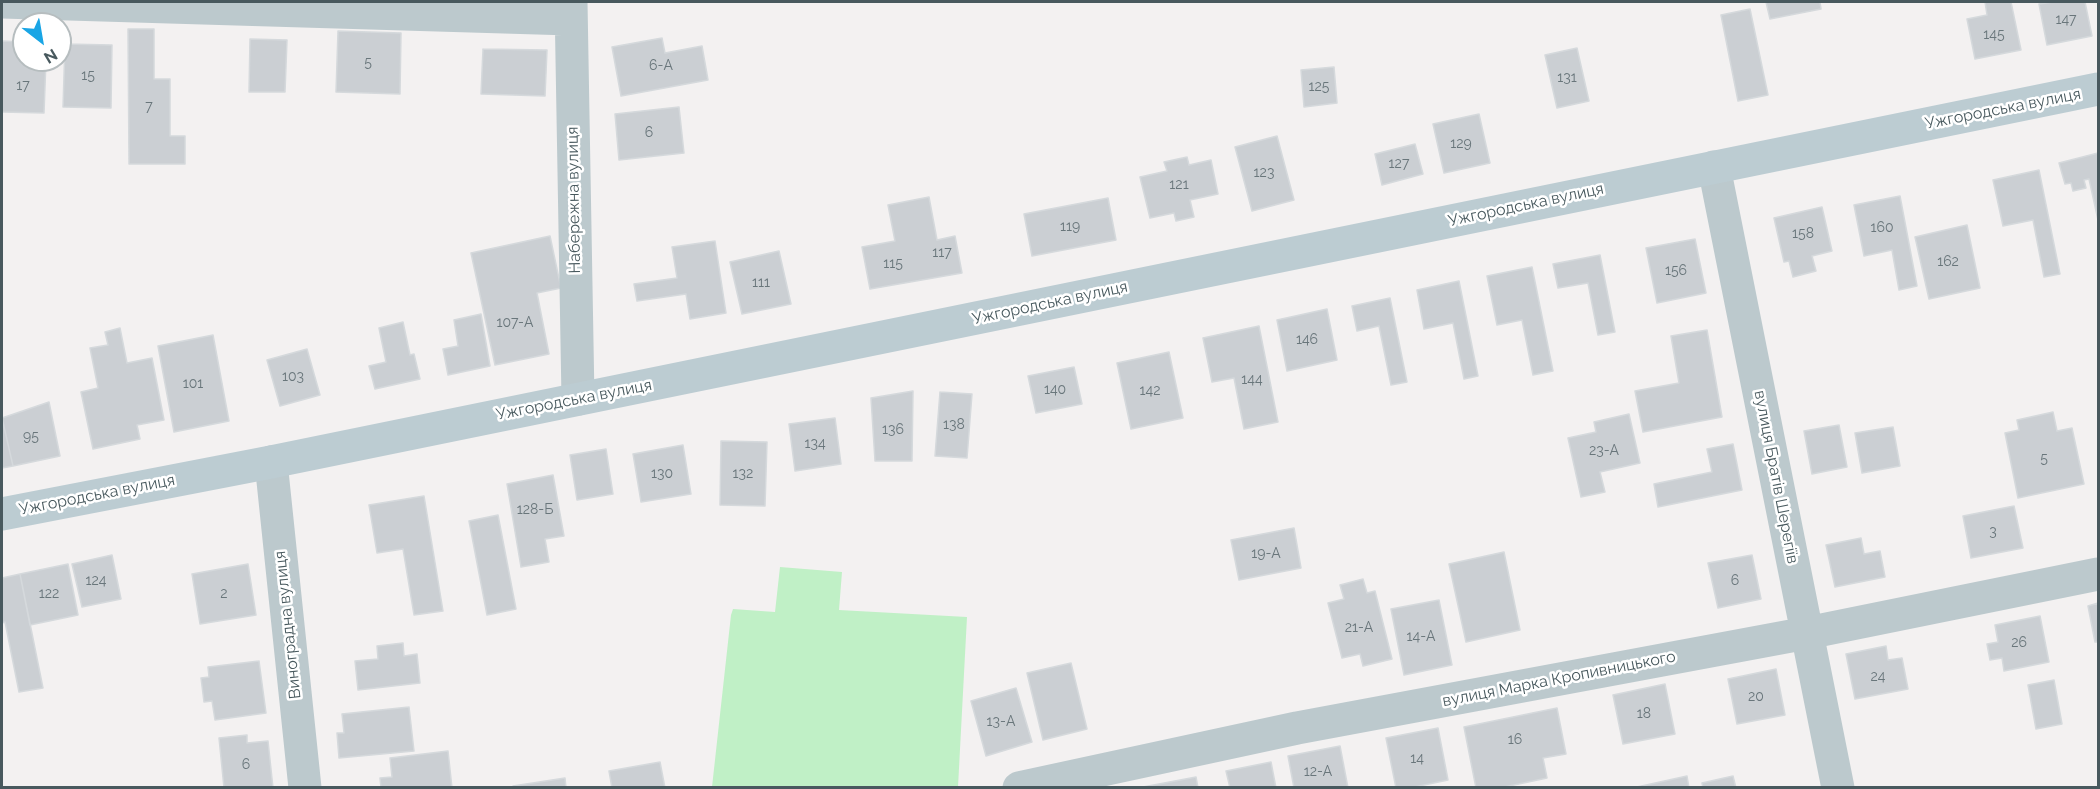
<!DOCTYPE html>
<html>
<head>
<meta charset="utf-8">
<style>
  body { margin:0 }
  #map { position:relative; width:2100px; height:789px; overflow:hidden; background:#f3f1f1; font-family:Raleway,sans-serif }
  canvas { display:block }
  .frame { position:absolute; inset:0; border:3px solid #48595e; pointer-events:none }
  .north { position:absolute; left:12px; top:12px; width:60px; height:60px; box-sizing:border-box; background:#fff; border:2px solid #b6bdbf; border-radius:50%; rotate:149deg; font-size:16px; font-weight:700; line-height:24px; text-align:center; color:#48595e }
  .north::after { content:''; display:block; margin:auto; width:21px; height:27px; background:#19a5e5; clip-path:polygon(50% 0,100% 100%,50% 72%,0 100%) }
</style>
</head>
<body>
<div id="map">
<canvas width="2100" height="789"></canvas>
<div class="frame"></div>
<div class="north">N</div>
</div>
<script>
const ctx = document.querySelector('canvas').getContext('2d');
ctx.lineJoin = 'round';
function fillPath(path, color) {
  ctx.fillStyle = color;
  ctx.fill(path, 'evenodd');
}
function poly(rows) {
  const path = new Path2D();
  for (const r of rows) {
    path.moveTo(r[0], r[1]);
    for (let i = 2; i < r.length; i += 2) path.lineTo(r[i], r[i + 1]);
  }
  return path;
}
function trace(path, color, width, dash) {
  ctx.strokeStyle = color;
  ctx.lineWidth = width;
  ctx.lineCap = dash ? 'butt' : 'round';
  ctx.setLineDash(dash || []);
  ctx.stroke(path);
}
function label(font, color, halo, rows, align = 'center') {
  ctx.font = font + ' Raleway,sans-serif';
  ctx.lineWidth = 5;
  ctx.setLineDash([]);
  ctx.textBaseline = 'middle';
  ctx.strokeStyle = halo;
  ctx.fillStyle = color;
  for (const [text, x, y, turn = 0] of rows) {
    ctx.save();
    ctx.translate(x, y);
    ctx.rotate((+turn || 0) * Math.PI / 180);
    ctx.textAlign = isNaN(turn) ? turn : align;
    if (halo) ctx.strokeText(text, 0, 0);
    ctx.fillText(text, 0, 0);
    ctx.restore();
  }
}
fillPath(poly([
  [780,567,842,572,839,610,967,617,958,787,712,787,731,615,733,609,775,612]
]), '#c0f0c6');
const building = poly([
  [1766,2,1820,2,1821,9,1770,19,1766,2],
  [1985,2,2011,2,2021,50,1975,59,1967,19,1987,15,1985,2],
  [2053,2,2085,2,2092,36,2047,45,2039,4,2053,2],
  [1750,9,1768,95,1738,101,1721,15,1750,9],
  [128,29,154,29,154,79,170,79,170,136,185,136,185,164,129,164,128,29],
  [338,31,401,33,400,94,336,92,338,31],
  [662,38,665,53,702,46,708,80,621,96,612,47,662,38],
  [250,39,287,40,285,92,249,92,250,39],
  [2,41,24,42,24,60,46,60,44,113,2,112,2,41],
  [65,44,112,45,111,108,63,107,65,44],
  [1577,48,1589,101,1557,108,1545,55,1577,48],
  [483,49,547,50,545,96,481,94,483,49],
  [1334,67,1337,103,1304,107,1301,70,1334,67],
  [679,107,684,153,619,160,615,114,679,107],
  [1479,114,1490,163,1444,173,1433,124,1479,114],
  [1277,136,1294,200,1252,211,1235,147,1277,136],
  [1415,144,1423,174,1382,185,1375,154,1415,144],
  [2098,153,2098,220,2089,179,2084,180,2086,188,2073,191,2071,183,2065,184,2059,163,2098,153],
  [1187,157,1189,165,1211,160,1218,194,1190,200,1194,217,1176,221,1174,213,1150,218,1140,177,1167,171,1164,162,1187,157],
  [2039,170,2060,274,2044,277,2033,220,2003,226,1993,180,2039,170],
  [1900,196,1917,286,1899,290,1892,250,1864,256,1854,205,1900,196],
  [929,197,937,240,955,236,962,273,870,289,862,247,895,241,888,205,929,197],
  [1108,198,1116,240,1032,256,1024,214,1108,198],
  [1822,207,1832,251,1812,256,1816,271,1793,277,1789,261,1784,262,1774,218,1822,207],
  [1967,225,1980,288,1929,299,1915,237,1967,225],
  [550,236,561,288,537,293,549,354,495,365,471,253,550,236],
  [1695,239,1706,293,1657,303,1646,248,1695,239],
  [715,241,726,313,690,319,686,294,637,301,634,284,677,278,672,247,715,241],
  [779,251,791,304,742,314,730,262,779,251],
  [1600,255,1615,332,1598,335,1588,283,1558,288,1553,264,1600,255],
  [1532,267,1553,371,1533,375,1522,320,1497,325,1487,276,1532,267],
  [1459,281,1478,376,1464,379,1453,323,1424,329,1417,290,1459,281],
  [1390,298,1407,382,1391,385,1379,326,1357,331,1352,306,1390,298],
  [1327,309,1337,360,1287,371,1277,320,1327,309],
  [481,314,490,366,448,375,443,349,458,346,454,320,481,314],
  [403,322,410,355,414,354,420,379,375,389,369,366,386,362,379,328,403,322],
  [1259,326,1278,422,1244,429,1234,378,1212,382,1203,338,1259,326],
  [120,328,127,363,152,358,164,420,137,425,140,439,93,449,81,392,98,388,90,348,108,345,105,332,120,328],
  [1707,330,1722,417,1643,432,1635,391,1679,383,1671,336,1707,330],
  [213,335,229,421,174,432,158,346,213,335],
  [307,349,320,395,280,406,267,360,307,349],
  [1169,352,1183,418,1131,429,1117,363,1169,352],
  [1074,367,1082,404,1036,413,1028,376,1074,367],
  [913,391,912,461,875,461,871,398,913,391],
  [940,392,972,394,967,458,935,456,940,392],
  [49,402,60,456,13,466,2,418,49,402],
  [2053,412,2057,431,2072,428,2084,484,2018,498,2005,433,2019,430,2017,420,2053,412],
  [1629,414,1640,463,1600,472,1605,492,1581,497,1568,438,1596,432,1594,422,1629,414],
  [2,418,13,466,2,468,2,418],
  [835,418,841,464,795,471,789,424,835,418],
  [1839,425,1847,467,1812,474,1804,431,1839,425],
  [1893,427,1900,466,1862,473,1855,433,1893,427],
  [721,441,767,442,765,506,720,505,721,441],
  [1733,444,1742,490,1658,507,1654,484,1712,472,1707,449,1733,444],
  [683,445,691,494,641,502,633,454,683,445],
  [606,449,613,494,577,500,570,455,606,449],
  [553,475,564,536,545,539,549,562,521,567,507,484,553,475],
  [424,496,443,611,414,615,403,549,377,553,369,505,424,496],
  [2014,506,2023,548,1971,558,1963,516,2014,506],
  [498,515,516,609,487,615,469,521,498,515],
  [1294,528,1301,568,1239,580,1231,540,1294,528],
  [1861,538,1864,554,1880,551,1885,577,1835,587,1826,545,1861,538],
  [1504,552,1520,630,1466,642,1449,564,1504,552],
  [112,555,121,599,82,607,72,564,112,555],
  [1752,555,1761,599,1718,608,1708,563,1752,555],
  [68,564,78,615,30,625,20,574,68,564],
  [248,564,256,615,200,624,192,574,248,564],
  [20,574,43,688,19,692,5,622,2,623,2,578,20,574],
  [1363,579,1367,593,1375,591,1392,659,1363,666,1360,654,1342,658,1328,603,1344,599,1340,585,1363,579],
  [1439,600,1452,665,1404,675,1391,609,1439,600],
  [2098,603,2098,642,2095,642,2088,606,2098,603],
  [2040,616,2049,662,2004,671,2002,658,1990,660,1987,644,1998,642,1995,625,2040,616],
  [403,643,404,656,417,654,420,683,358,690,355,661,378,659,377,646,403,643],
  [1886,646,1888,660,1902,658,1908,689,1855,699,1846,654,1886,646],
  [259,661,266,713,215,720,212,701,204,702,201,678,209,677,208,667,259,661],
  [1071,663,1087,729,1043,740,1027,673,1071,663],
  [1776,669,1785,715,1737,724,1728,679,1776,669],
  [2054,680,2062,724,2036,729,2028,685,2054,680],
  [1665,684,1675,734,1623,744,1613,695,1665,684],
  [1016,688,1032,742,986,756,971,701,1016,688],
  [409,707,414,751,339,758,337,733,344,733,342,714,409,707],
  [1557,708,1566,754,1543,758,1547,778,1500,788,1476,788,1464,727,1557,708],
  [1438,728,1448,780,1410,788,1396,788,1386,738,1438,728],
  [247,735,247,743,268,741,273,788,224,788,219,738,247,735],
  [1340,746,1348,788,1294,788,1288,756,1340,746],
  [448,751,452,788,381,788,380,778,392,777,390,758,448,751],
  [660,762,665,788,612,788,609,771,660,762],
  [1271,762,1276,788,1230,788,1226,771,1271,762],
  [1687,776,1689,788,1638,788,1637,787,1687,776],
  [1733,776,1736,788,1703,788,1702,783,1733,776],
  [1196,777,1198,788,1143,787,1196,777],
  [565,778,566,788,513,788,513,786,565,778]
]);
fillPath(building, '#cbcfd3');
trace(building, '#d5d9dc', 1.5);
trace(poly([
  [2,2,571,19],
  [571,2,578,399],
  [1714,167,1838,788],
  [271,462,305,788],
  [1019,788,1297,728,1807,633,2098,574]
]), '#bcc9cd', 33);
trace(poly([
  [2,514,271,462,2098,89]
]), '#bcccd2', 33);
label('14px', '#69767b', null, [
  ["147",2066,20],
  ["145",1994,35],
  ["5",368,63],
  ["6-А",661,66],
  ["15",88,76],
  ["131",1567,78],
  ["17",23,86],
  ["125",1319,87],
  ["7",149,107],
  ["6",649,133],
  ["129",1461,144],
  ["127",1399,164],
  ["123",1264,173],
  ["121",1179,185],
  ["119",1070,227],
  ["160",1882,228],
  ["158",1803,234],
  ["117",942,253],
  ["162",1948,262],
  ["115",893,264],
  ["156",1676,271],
  ["111",761,283],
  ["107-А",515,323],
  ["146",1307,340],
  ["103",293,377],
  ["144",1252,380],
  ["101",193,384],
  ["140",1055,390],
  ["142",1150,391],
  ["138",954,425],
  ["136",893,430],
  ["95",31,437],
  ["134",815,444],
  ["23-А",1604,451],
  ["5",2044,459],
  ["130",662,474],
  ["132",743,474],
  ["128-Б",535,510],
  ["3",1993,532],
  ["19-А",1266,554],
  ["124",96,581],
  ["6",1735,581],
  ["122",49,594],
  ["2",224,594],
  ["21-А",1359,628],
  ["14-А",1421,637],
  ["26",2019,643],
  ["24",1878,677],
  ["20",1756,697],
  ["18",1644,714],
  ["13-А",1001,722],
  ["16",1515,740],
  ["14",1417,759],
  ["6",246,765],
  ["12-А",1318,772]
]);
label('16px', '#48595e', '#fff', [
  ["Ужгородська вулиця",2003,109,-11],
  ["Набережна вулиця",574,200,-91],
  ["Ужгородська вулиця",1526,205,-12],
  ["Ужгородська вулиця",1050,303,-12],
  ["Ужгородська вулиця",574,400,-11],
  ["вулиця Братів Шерегіїв",1776,477,79],
  ["Ужгородська вулиця",97,495,-11],
  ["Виноградна вулиця",288,625,-96],
  ["вулиця Марка Кропивницького",1559,679,-11]
]);
</script>
</body>
</html>
